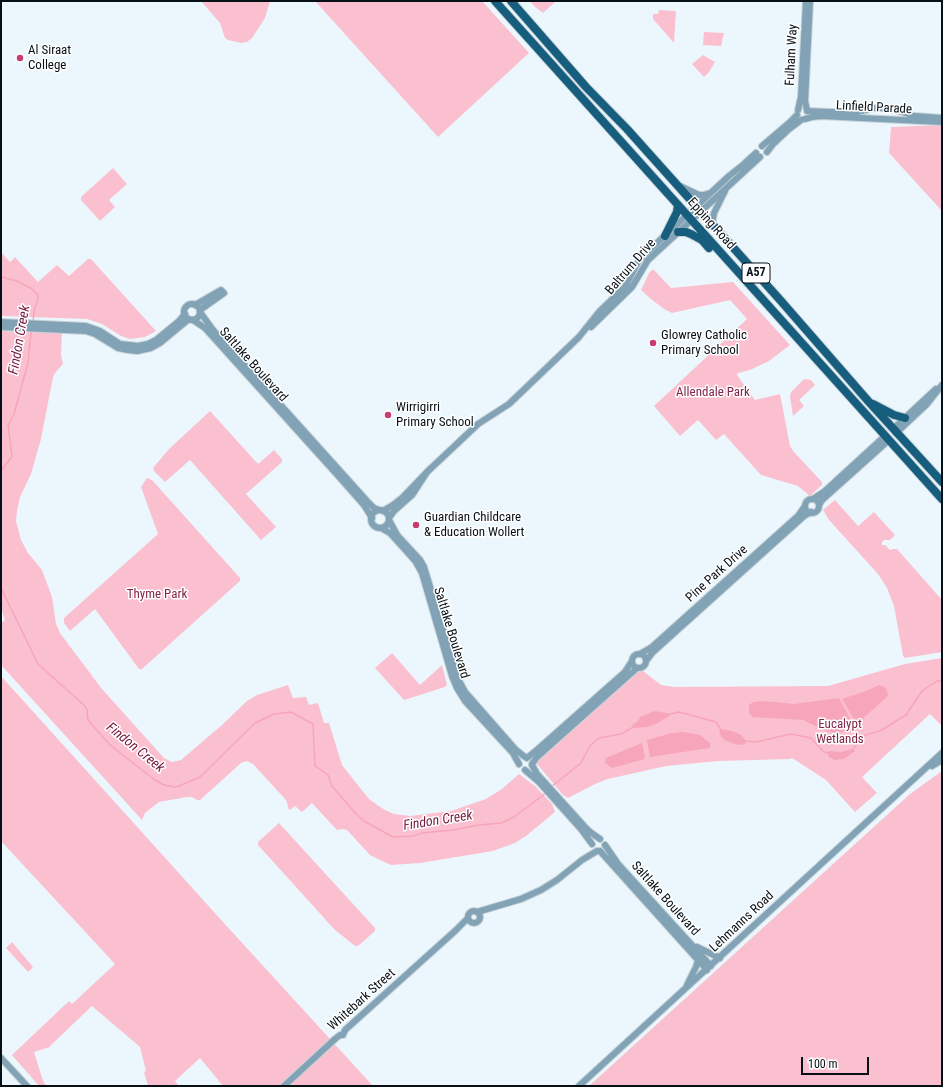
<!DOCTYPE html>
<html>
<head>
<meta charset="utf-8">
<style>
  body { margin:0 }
  #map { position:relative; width:943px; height:1087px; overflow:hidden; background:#ecf7fd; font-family:"Roboto Condensed",sans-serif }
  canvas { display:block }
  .frame { position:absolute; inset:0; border:2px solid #071016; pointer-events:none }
  .scale { position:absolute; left:801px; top:1057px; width:68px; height:18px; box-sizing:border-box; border:2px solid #071016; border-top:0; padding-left:5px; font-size:12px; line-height:14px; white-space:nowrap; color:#071016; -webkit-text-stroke:3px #fff; paint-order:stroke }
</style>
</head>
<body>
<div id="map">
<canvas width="943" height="1087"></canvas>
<div class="frame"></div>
<div class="scale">100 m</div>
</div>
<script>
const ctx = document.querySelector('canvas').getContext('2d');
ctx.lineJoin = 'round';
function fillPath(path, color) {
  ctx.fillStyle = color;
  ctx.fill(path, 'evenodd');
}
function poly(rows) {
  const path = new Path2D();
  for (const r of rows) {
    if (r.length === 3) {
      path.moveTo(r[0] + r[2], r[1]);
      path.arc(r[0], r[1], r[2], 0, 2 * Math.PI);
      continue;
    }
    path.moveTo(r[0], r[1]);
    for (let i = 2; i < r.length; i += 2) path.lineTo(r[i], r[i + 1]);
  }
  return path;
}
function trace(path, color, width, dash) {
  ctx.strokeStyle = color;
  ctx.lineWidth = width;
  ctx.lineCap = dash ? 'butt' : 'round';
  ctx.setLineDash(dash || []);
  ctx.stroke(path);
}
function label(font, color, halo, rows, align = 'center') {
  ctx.font = font + ' "Roboto Condensed",sans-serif';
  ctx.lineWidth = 3;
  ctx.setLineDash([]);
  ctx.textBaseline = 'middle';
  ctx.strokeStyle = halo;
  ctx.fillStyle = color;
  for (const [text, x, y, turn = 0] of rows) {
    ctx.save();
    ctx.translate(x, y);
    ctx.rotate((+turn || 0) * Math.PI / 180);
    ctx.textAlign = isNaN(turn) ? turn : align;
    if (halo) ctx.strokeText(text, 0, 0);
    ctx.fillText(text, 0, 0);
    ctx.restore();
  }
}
fillPath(poly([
  [201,1,270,1,265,18,252,38,247,42,241,43,228,40,225,38,220,23],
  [315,1,482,1,529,53,438,137],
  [530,1,553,1,555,2,543,13,535,7],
  [659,10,676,11,674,43,653,19,653,14,658,14],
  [704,32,724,33,721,46,703,45],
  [703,55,715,62,709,72,704,77,692,64],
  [942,125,942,211,889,153,891,127],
  [113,168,127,184,109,200,115,207,100,221,81,200,81,197],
  [1,252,10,262,15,257,38,282,57,265,69,276,88,259,91,259,156,331,145,337,130,339,121,336,102,324,87,319,1,316],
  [653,269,671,288,733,282,790,345,769,361,750,370,738,373,737,375,755,400,780,394,790,446,794,452,822,482,822,485,810,496,798,486,761,475,724,434,716,440,698,420,680,436,654,406,747,319,730,300,672,313,664,309,651,299,641,290,649,273],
  [1,331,60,333,62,334,61,355,63,364,55,373,53,377,41,439,31,474,20,497,17,511,16,521,21,540,28,553,42,570,52,597,56,624,60,633,102,689,164,758,172,762,181,760,222,725,247,701,257,695,288,685,293,698,306,697,309,705,318,703,324,723,329,723,342,765,369,799,383,809,394,814,410,816,451,811,486,799,502,789,519,774,535,786,552,804,555,812,526,836,515,843,493,851,420,863,391,865,378,859,370,855,347,830,343,829,337,830,312,803,302,812,295,806,290,810,288,808,287,802,285,799,253,764,247,761,241,763,200,800,197,800,192,797,187,797,159,802,145,813,142,820,1,665,1,623,5,620,1,608],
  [804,379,811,380,815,385,799,400,804,406,793,416,790,397,791,392],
  [210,411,258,464,274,450,282,459,282,462,246,494,276,527,261,540,190,460,165,482,154,471,153,468,169,449],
  [147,478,152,480,240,578,240,581,142,669,139,669,95,609,70,631,64,623,64,618,158,534,141,487],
  [835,500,858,526,874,512,895,535,890,540,884,540,882,542,882,545,885,545,890,550,893,549,897,549,942,600,942,652,905,658,903,656,894,606,887,588,878,574,829,520,823,510],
  [392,653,420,685,442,665,447,685,445,687,404,700,375,668],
  [942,658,942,726,930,714,862,777,877,793,855,812,826,780,792,758,790,759,718,761,666,766,608,779,595,784,568,798,563,795,537,764,537,761,637,671,643,671,661,685,674,687,828,686,905,664],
  [1,676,223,922,373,1086,223,1086,200,1058,175,1081,179,1086,148,1086,144,1072,146,1071,140,1047,92,1006,50,1046,50,1047,34,1052,43,1081,46,1086,39,1086,12,1055,69,1001,72,1004,115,964,1,841],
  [942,771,942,1086,589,1086,910,794],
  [279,823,375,928,375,931,358,946,355,946,334,929,258,845,258,842],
  [12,942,33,967,28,972,6,948]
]), '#fbc0cf');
fillPath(poly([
  [879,685,884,687,887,690,888,696,860,721,855,721,842,699,866,691],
  [839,698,852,722,843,732,835,733,826,731,803,720,752,717,749,713,749,705,753,702,763,701,794,704],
  [655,711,671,714,668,717,656,724,647,727,634,728,632,725,638,721,640,717],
  [721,729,732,731,741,735,746,741,745,744,738,745,724,740,721,736,719,732],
  [683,732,700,735,710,743,710,748,650,757,647,740,672,733],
  [642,743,645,759,612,768,605,763,606,758],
  [852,749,855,751,844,759,835,760,829,757,828,755,829,751,841,752]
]), '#f7a5bb');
trace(poly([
  [1,277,17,281,32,289,38,295,38,299,34,311,33,322],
  [1,471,12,456,8,425,14,414,28,363,31,331],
  [1,588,38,664,85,706,87,710,88,720,110,745,155,780,164,785,174,787,179,786,200,777,255,723,274,714,291,712,313,724,315,766,328,775,332,786,358,816,364,821,393,837,413,836,422,833,453,830,479,825,501,823,514,817,546,793],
  [670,714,679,712,716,722,721,730],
  [745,741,756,742,791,734,811,738,824,752,830,753],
  [852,750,865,735,880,731,906,715,922,691,937,681,942,681],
  [551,787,581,763,590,746,599,738,621,734,635,726]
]), '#f7a5bb', 1.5);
const minor = poly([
  [798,110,801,97,806,1],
  [807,110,805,101,810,1],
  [807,111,853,113,874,108,887,108,896,110,914,116,942,118],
  [805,119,812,117,821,116,942,122],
  [762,146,789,123,797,115],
  [767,152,773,144,789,129,801,120],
  [680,186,699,195,704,195,710,193],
  [712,224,714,213,725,191],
  [192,312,8],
  [195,305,221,290,224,293,200,310],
  [200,312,213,330,367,501,374,508,379,510],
  [193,320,205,328,342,480,364,505,372,518],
  [1,322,86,326,100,331,120,344,138,346,148,344,156,340,179,321,185,314],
  [1,327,86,331,95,334,118,348,128,350,137,351,151,348,160,343,189,319],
  [591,327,632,287,648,260,760,157],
  [893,429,936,389],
  [896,433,927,404,942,385],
  [427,472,478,424,509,404,579,337,599,312,625,287,638,262,644,255,729,176,744,164,756,153],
  [813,499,825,491,885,436],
  [812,506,7],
  [819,505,822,500,889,440],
  [380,519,9],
  [383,511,393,505,402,498,427,472,412,495,394,511,389,518],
  [389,520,397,535,420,560,424,567,458,679,465,692,515,749,525,757],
  [381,528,390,533,410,555,416,562,422,573,452,676,457,688,465,701,513,753,519,764],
  [640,654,652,647,798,516,805,506],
  [639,661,7],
  [646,661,653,652,804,516,811,512],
  [527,758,538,749,625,672,632,661],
  [532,764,537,757,637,668],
  [532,765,537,774,584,826,590,832,600,839],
  [932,766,942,760],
  [525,770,539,782,581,829,592,844],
  [605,845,618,864,711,966],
  [600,851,707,970],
  [474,917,6],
  [477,912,521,899,541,890,557,880,582,860,597,851],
  [697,947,720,958],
  [687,985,696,967,698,960],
  [1,1058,27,1086],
  [284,1086,335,1039,340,1035,343,1035,345,1030,455,931,468,918],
  [579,1086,942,753]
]);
const major = poly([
  [495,1,942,499],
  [511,1,586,87,627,129,781,301,869,402,942,482],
  [678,232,686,232,691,234,702,240,709,248],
  [665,236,677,212,678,205],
  [873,404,894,415,905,418]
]);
trace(minor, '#c7d2d8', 8);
trace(major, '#c7d2d8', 10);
trace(minor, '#82a2b5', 6);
trace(major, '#175d7e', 8);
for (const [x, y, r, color] of [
  [20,58,4,"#c73c71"],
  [653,343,4,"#c73c71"],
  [388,415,4,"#c73c71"],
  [416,525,4,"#c73c71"]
]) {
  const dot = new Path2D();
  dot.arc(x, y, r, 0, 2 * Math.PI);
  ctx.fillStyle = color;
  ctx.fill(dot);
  trace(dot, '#fff', 1.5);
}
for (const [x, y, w] of [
  [756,273,28]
]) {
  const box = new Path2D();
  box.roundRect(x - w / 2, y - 10, w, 20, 3);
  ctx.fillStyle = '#fff';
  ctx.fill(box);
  trace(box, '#071016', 1);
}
label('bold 12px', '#071016', null, [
  ["A57",756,273]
]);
label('13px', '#071016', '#fff', [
  ["Al Siraat",28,51],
  ["College",28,66],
  ["Glowrey Catholic",661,336],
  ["Primary School",661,351],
  ["Wirrigirri",396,408],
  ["Primary School",396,423],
  ["Guardian Childcare",424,518],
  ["& Education Wollert",424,533]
], 'left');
label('13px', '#071016', '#fff', [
  ["Fulham Way",792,55,-87],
  ["Linfield Parade",874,108,3],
  ["Epping Road",711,224,48],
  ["Baltrum Drive",631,267,-49],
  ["Saltlake Boulevard",253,365,48],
  ["Pine Park Drive",717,574,-42],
  ["Saltlake Boulevard",451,633,73],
  ["Saltlake Boulevard",665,899,48],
  ["Lehmanns Road",742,922,-43],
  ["Whitebark Street",362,1000,-42]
]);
label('13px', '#822548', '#fff', [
  ["Allendale Park",713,393],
  ["Thyme Park",157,595],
  ["Eucalypt",840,725],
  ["Wetlands",840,740]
]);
label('italic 14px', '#76193f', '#fff', [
  ["Findon Creek",20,340,-80],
  ["Findon Creek",135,748,39],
  ["Findon Creek",438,821,-9]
]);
</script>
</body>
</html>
